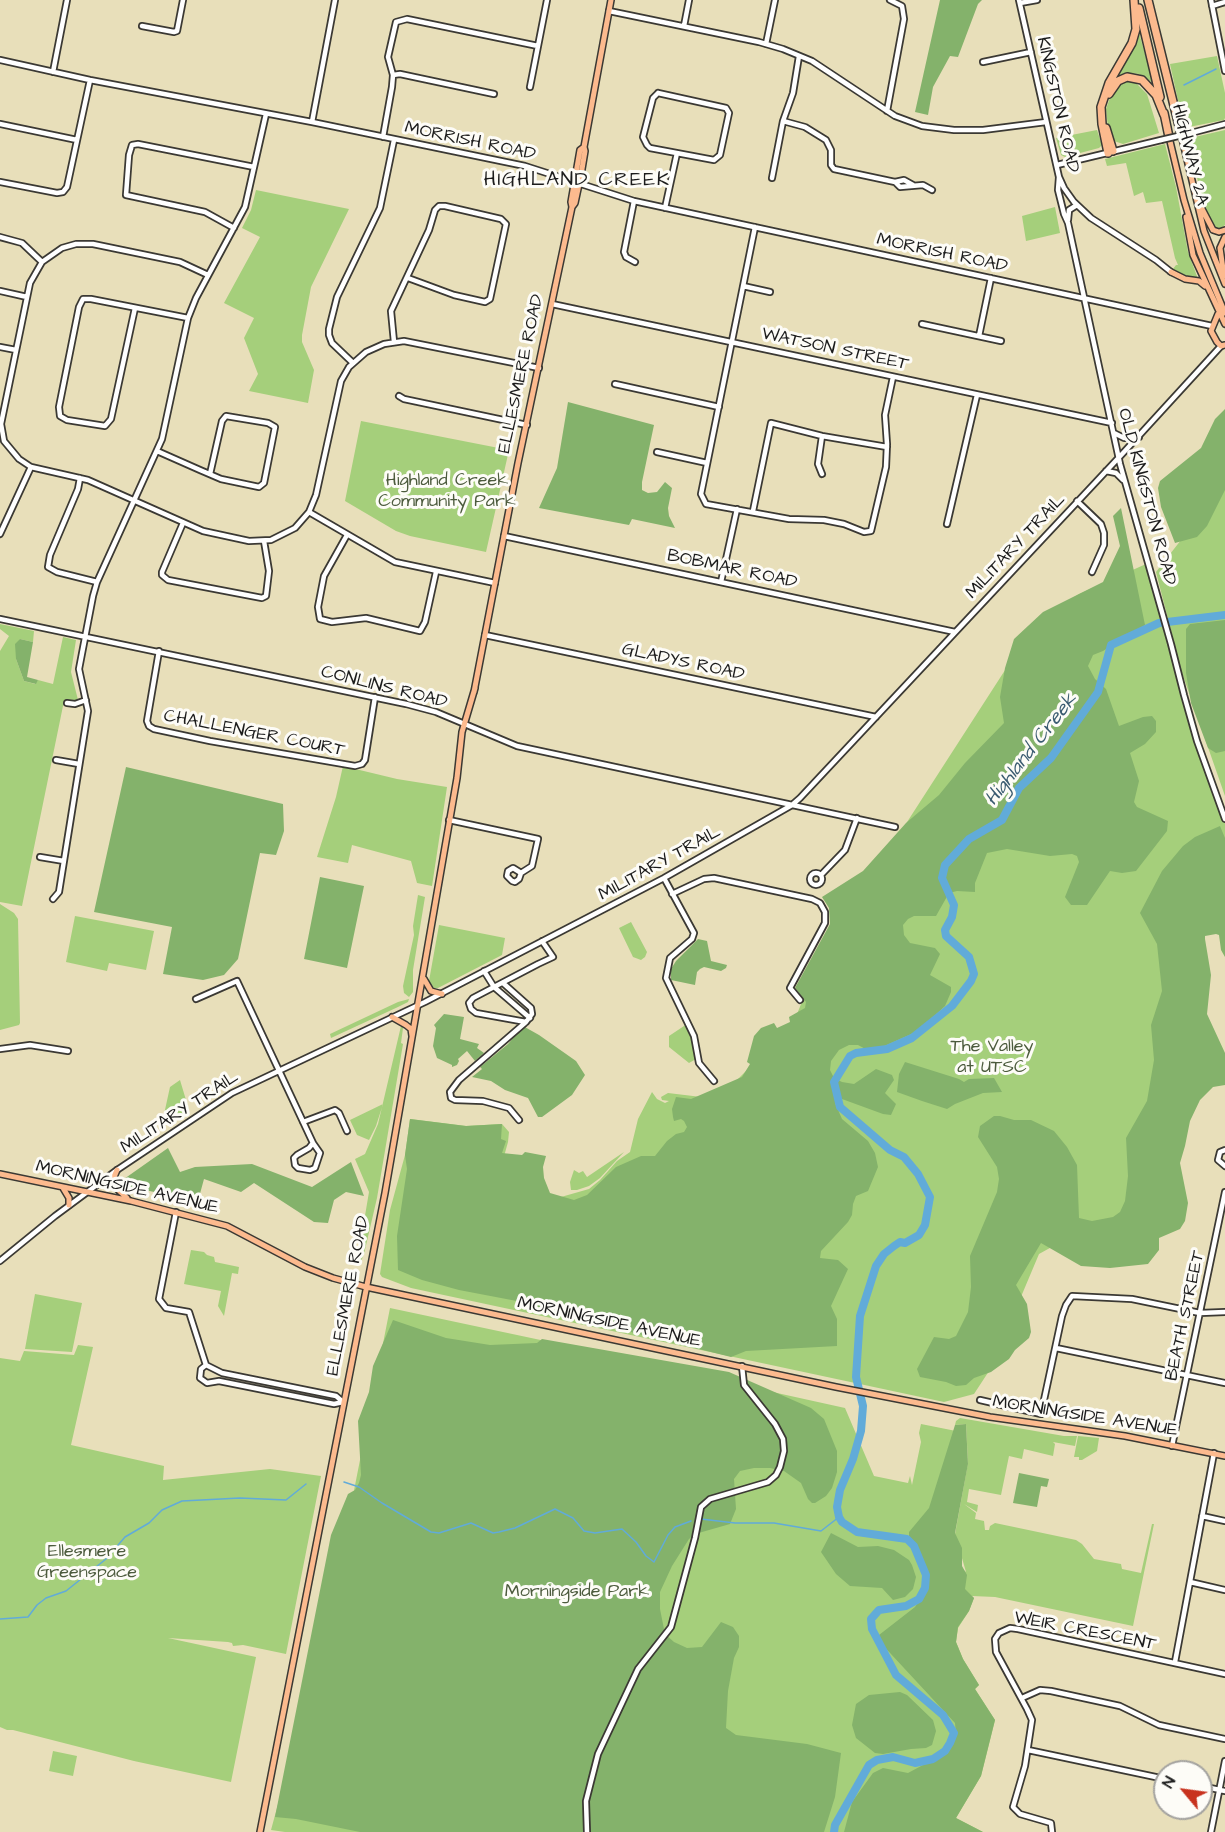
<!DOCTYPE html>
<html>
<head>
<meta charset="utf-8">
<style>
  body { margin:0 }
  #map { position:relative; width:1225px; height:1832px; overflow:hidden; background:#e8dfba; font-family:"Architects Daughter",sans-serif }
  canvas { display:block }
  .north { position:absolute; left:1153px; top:1760px; width:60px; height:60px; box-sizing:border-box; background:#fdfcf7; border:2px solid #a3a29f; border-radius:50%; rotate:299deg; font-size:16px; font-weight:700; line-height:24px; text-align:center; color:#1c1c1c }
  .north::after { content:''; display:block; margin:auto; width:21px; height:27px; background:#c8321e; clip-path:polygon(50% 0,100% 100%,50% 72%,0 100%) }
</style>
</head>
<body>
<div id="map">
<canvas width="1225" height="1832"></canvas>
<div class="north">N</div>
</div>
<script>
const ctx = document.querySelector('canvas').getContext('2d');
ctx.lineJoin = 'round';
function fillPath(path, color) {
  ctx.fillStyle = color;
  ctx.fill(path, 'evenodd');
}
function poly(rows) {
  const path = new Path2D();
  for (const r of rows) {
    if (r.length === 3) {
      path.moveTo(r[0] + r[2], r[1]);
      path.arc(r[0], r[1], r[2], 0, 2 * Math.PI);
      continue;
    }
    path.moveTo(r[0], r[1]);
    for (let i = 2; i < r.length; i += 2) path.lineTo(r[i], r[i + 1]);
  }
  return path;
}
function trace(path, color, width, dash) {
  ctx.strokeStyle = color;
  ctx.lineWidth = width;
  ctx.lineCap = dash ? 'butt' : 'round';
  ctx.setLineDash(dash || []);
  ctx.stroke(path);
}
function label(font, color, halo, rows, align = 'center') {
  ctx.font = font + ' "Architects Daughter",sans-serif';
  ctx.lineWidth = 6;
  ctx.setLineDash([]);
  ctx.textBaseline = 'middle';
  ctx.strokeStyle = halo;
  ctx.fillStyle = color;
  for (const [text, x, y, turn = 0] of rows) {
    ctx.save();
    ctx.translate(x, y);
    ctx.rotate((+turn || 0) * Math.PI / 180);
    ctx.textAlign = isNaN(turn) ? turn : align;
    if (halo) ctx.strokeText(text, 0, 0);
    ctx.fillText(text, 0, 0);
    ctx.restore();
  }
}
fillPath(poly([
  [1138,29,1153,83,1139,74,1130,73,1117,77],
  [1217,56,1225,93,1225,118,1224,120,1184,128,1170,64],
  [1133,80,1147,94,1159,133,1123,144,1114,141,1108,128,1106,109,1112,92,1120,83],
  [1097,130,1102,145,1099,148,1065,157,1061,155,1056,138],
  [1225,130,1225,225,1220,229,1213,227,1207,213,1186,139],
  [1165,144,1176,187,1188,252,1198,279,1188,278,1178,274,1173,269,1176,265,1178,265,1175,258,1162,201,1146,203,1143,192,1134,196,1126,163,1107,166,1105,159],
  [256,190,349,209,311,287,302,335,302,342,314,370,308,403,249,391,258,374,244,338,254,318,224,303,260,237,242,228,251,210],
  [1055,207,1060,233,1026,241,1022,216],
  [1225,418,1225,796,1181,670,1156,572,1181,540],
  [361,421,509,450,486,552,410,536,396,531,345,501],
  [1146,564,1178,681,1225,810,1225,903,1200,911,1165,1220,1057,1244,1039,1254,991,1368,974,1394,944,1402,439,1294,411,1288,382,1277,380,1274,390,1210,405,1155,410,1119,466,1126,502,1124,509,1132,508,1142,498,1178,571,1201,561,1197,589,1189,600,1180,617,1161,630,1152,638,1119,652,1092,657,1099,665,1103,669,1101,662,1100,661,1097,668,1093,718,1099,793,1024,820,957,1038,619,1079,594],
  [0,624,34,631,33,642,20,639,16,659,24,681,35,684,38,680,53,684,63,637,76,640,71,672,78,700,65,700,63,706,22,906,0,902,0,651,9,636,0,629],
  [343,766,397,779,447,787,432,886,417,883,411,861,352,845,348,863,317,857,336,797],
  [418,895,425,897,413,970,413,992,409,997,404,993,403,986,414,935,413,926],
  [0,904,14,913,18,919,20,1023,19,1025,0,1030],
  [75,916,154,931,146,970,109,963,107,971,66,962],
  [631,922,647,952,645,957,641,960,633,957,619,928],
  [439,925,505,938,502,955,438,988,434,988,429,981],
  [409,999,408,1002,398,1007,331,1038,330,1034,398,1002],
  [687,1024,696,1047,696,1059,689,1063,669,1047,669,1036],
  [401,1026,403,1028,401,1043,403,1044,377,1198,364,1254,360,1264,357,1263,369,1192,355,1159,365,1154,378,1124],
  [180,1080,189,1110,161,1128,170,1087],
  [383,1104,376,1126,369,1140,357,1135,350,1120],
  [624,1152,600,1178,589,1186,577,1190,571,1190,570,1182,574,1170,579,1173,583,1171,587,1177],
  [191,1250,204,1252,207,1255,214,1257,215,1262,239,1267,238,1274,232,1273,224,1316,218,1306,221,1291,184,1284],
  [35,1294,82,1303,72,1352,25,1349],
  [390,1308,757,1386,768,1391,845,1408,874,1476,908,1483,910,1476,912,1485,921,1442,919,1433,921,1424,961,1432,952,1508,957,1564,966,1572,955,1534,968,1463,966,1424,955,1425,956,1421,960,1418,1064,1436,1077,1436,1075,1446,1053,1442,1055,1444,1053,1456,1024,1449,1022,1459,1009,1456,1001,1495,969,1489,967,1502,978,1505,977,1512,964,1504,976,1513,975,1519,984,1521,985,1530,989,1530,990,1526,995,1523,1076,1540,1082,1544,1094,1559,1121,1564,1122,1569,1141,1573,1152,1524,1154,1524,1133,1626,995,1597,972,1596,974,1598,969,1611,958,1628,956,1642,963,1659,979,1685,975,1689,995,1720,981,1776,956,1818,983,1832,285,1832,271,1830,330,1612],
  [78,1345,93,1347,71,1445,164,1466,163,1480,270,1469,321,1476,286,1654,243,1645,233,1646,232,1643,228,1642,168,1638,256,1657,231,1782,134,1761,13,1730,7,1730,0,1727,0,1358,20,1361,24,1351,74,1355],
  [1078,1436,1099,1438,1097,1451,1082,1460,1079,1460,1079,1457,1074,1457],
  [53,1751,77,1756,73,1776,49,1771]
]), '#a5cf7b');
fillPath(poly([
  [940,0,982,0,978,4,958,57,950,56,933,87,928,115,915,112],
  [568,402,654,425,642,482,642,490,648,493,657,492,665,482,672,488,668,508,669,516,675,528,632,519,629,525,539,508,557,468],
  [1225,409,1225,490,1207,526,1197,537,1175,543,1161,507,1158,488,1160,481,1201,448,1215,419],
  [1121,508,1145,625,1103,651,1093,655,1088,666,1095,679,1106,689,1119,726,1143,717,1152,716,1156,721,1156,732,1145,744,1130,753,1139,781,1134,802,1137,807,1168,821,1167,831,1136,871,1122,873,1110,871,1087,905,1071,905,1065,897,1079,862,1077,856,1072,854,1050,856,1007,849,987,853,975,883,975,892,957,891,949,893,936,916,914,916,908,919,903,925,904,935,910,943,935,948,940,954,930,975,951,987,951,992,945,1006,918,1031,871,1052,858,1045,849,1045,839,1050,831,1061,830,1070,834,1078,842,1082,854,1084,876,1069,892,1075,894,1080,885,1093,896,1104,891,1115,883,1114,842,1099,835,1103,842,1119,868,1141,875,1153,878,1167,868,1191,856,1196,853,1204,852,1215,848,1222,821,1251,820,1258,838,1260,848,1269,831,1306,837,1319,837,1346,746,1351,731,1357,547,1311,522,1302,459,1290,422,1280,398,1270,397,1236,407,1169,405,1155,410,1119,466,1126,502,1124,501,1139,506,1141,502,1153,522,1155,525,1152,546,1156,543,1167,544,1178,550,1193,574,1200,587,1195,616,1167,641,1156,655,1156,667,1141,676,1134,684,1132,687,1127,684,1121,681,1119,674,1121,673,1117,672,1109,676,1097,691,1099,742,1077,750,1064,747,1062,754,1036,761,1028,774,1023,777,1028,790,1022,789,1017,805,1008,806,1002,795,988,830,924,829,908,822,897,863,871,906,823,939,795,965,763,1004,723,1000,697,1005,668,1014,639,1043,612,1103,582,1120,546,1113,516],
  [1225,620,1225,751,1216,753,1208,748,1191,703,1186,673,1186,629,1190,624],
  [20,639,33,642,27,677,38,680,36,684,24,681,16,659,15,644],
  [126,767,283,804,284,831,276,855,260,853,238,959,224,975,203,980,163,974,172,927,94,912],
  [1220,826,1225,838,1225,957,1221,950,1219,935,1216,934,1205,936,1205,939,1211,975,1207,1014,1225,1053,1225,1085,1213,1087,1200,1100,1190,1121,1185,1146,1180,1163,1188,1203,1185,1221,1180,1229,1159,1238,1159,1250,1148,1264,1110,1268,1081,1266,1041,1243,1016,1285,1027,1304,1031,1332,1029,1338,1015,1350,1009,1359,991,1372,974,1378,966,1385,956,1386,946,1382,920,1377,917,1369,934,1337,949,1339,956,1336,968,1312,971,1287,970,1256,997,1192,999,1179,997,1167,978,1137,980,1126,994,1116,1000,1116,1014,1120,1031,1120,1054,1131,1067,1147,1077,1165,1079,1218,1092,1221,1113,1217,1120,1212,1125,1201,1128,1176,1126,1138,1147,1101,1154,1060,1151,1025,1162,991,1157,944,1140,913,1162,871,1183,846,1195,837],
  [320,877,364,886,347,968,304,959],
  [698,939,707,941,711,961,727,965,726,968,721,971,704,967,700,969,697,972,695,985,671,980,671,969,676,961],
  [444,1014,464,1017,460,1039,479,1044,477,1048,484,1053,475,1061,467,1051,458,1059,459,1061,457,1065,452,1067,452,1065,437,1058,433,1046,436,1028,434,1025],
  [523,1026,539,1035,576,1061,585,1075,572,1095,542,1117,538,1117,528,1098,505,1090,491,1081,472,1077,482,1069,480,1067,508,1044],
  [905,1062,959,1079,964,1082,969,1079,994,1078,1002,1092,983,1093,955,1104,947,1109,922,1101,897,1092,899,1074],
  [168,1148,180,1172,195,1167,252,1164,312,1187,351,1162,364,1196,346,1192,334,1200,328,1223,314,1222,254,1183,241,1192,204,1179,198,1201,130,1187,124,1179],
  [393,1320,446,1338,490,1345,537,1343,542,1339,729,1372,811,1408,824,1419,837,1451,837,1472,832,1488,826,1496,815,1503,812,1503,808,1499,801,1483,784,1471,770,1468,754,1468,740,1471,734,1479,736,1509,730,1524,695,1534,689,1539,672,1566,660,1592,660,1609,665,1634,674,1642,687,1648,702,1647,721,1622,733,1627,739,1636,739,1647,734,1658,728,1691,726,1728,736,1735,807,1744,841,1753,835,1797,824,1832,360,1832,296,1819,275,1817,331,1535,348,1494,355,1490,359,1483,361,1475,358,1421,369,1392,373,1366],
  [966,1424,968,1464,955,1533,962,1548,962,1566,967,1575,965,1589,974,1598,969,1611,958,1627,956,1642,963,1659,979,1685,975,1689,995,1720,981,1776,956,1818,983,1832,844,1832,852,1802,873,1773,883,1768,908,1773,938,1757,948,1748,956,1734,955,1723,878,1640,879,1635,915,1607,924,1594,926,1574,909,1536,909,1532,929,1508,955,1425],
  [1019,1473,1049,1479,1047,1487,1041,1486,1037,1507,1013,1503],
  [831,1533,858,1547,878,1546,894,1550,909,1560,912,1565,916,1577,913,1589,905,1597,893,1600,882,1588,850,1586,836,1574,821,1552],
  [900,1692,907,1695,933,1720,936,1731,932,1745,926,1748,911,1749,883,1754,875,1753,856,1738,852,1725,856,1704,869,1695]
]), '#84b26b');
trace(poly([
  [1184,85,1216,69],
  [344,1482,359,1487,382,1503,431,1532,439,1533,471,1523,493,1533,499,1532,515,1528,555,1509,573,1518,584,1531,595,1533,622,1529,636,1542,646,1556,654,1562,668,1535,675,1527,691,1521],
  [701,1519,735,1523,774,1523,821,1531,839,1517],
  [0,1619,28,1617,37,1605,46,1598,66,1591,106,1559,125,1537,149,1523,162,1510,182,1501,240,1498,286,1500,306,1484]
]), '#61abd9', 1.5);
trace(poly([
  [834,1832,835,1825,869,1765,877,1760,893,1757,915,1763,933,1759,945,1751,950,1743,954,1733,943,1715,896,1675,872,1629,871,1619,879,1610,906,1606,919,1599,925,1588,926,1575,914,1546,907,1539,857,1532,842,1522,839,1517,837,1507,840,1490,853,1459,861,1431,863,1406,856,1377,860,1316,876,1266,884,1254,894,1246,900,1242,905,1243,919,1235,925,1225,930,1197,918,1174,904,1157,890,1150,840,1107,834,1082,850,1056,856,1053,887,1049,912,1038,952,1006,971,981,974,974,969,957,946,936,945,930,952,917,954,905,942,878,945,865,969,839,1002,820,1019,788,1051,758,1098,692,1111,645,1159,623,1225,615]
]), '#61abd9', 8);
const minor = poly([
  [1019,0,1059,177,1064,188,1074,202,1091,218,1156,260,1171,272],
  [1211,0,1225,71],
  [1020,3,1037,0],
  [1212,6,1225,2],
  [609,11,759,42,783,49,812,61,895,116,922,126,954,130,983,130,1046,122],
  [142,26,174,32,177,31,183,0],
  [684,26,689,0],
  [766,44,775,0],
  [0,60,90,80,312,122,525,166,634,201,1212,326],
  [983,62,1031,52],
  [53,72,67,0],
  [393,75,400,74,494,94],
  [530,87,547,0],
  [658,93,726,108,729,113,720,155,714,160,650,148,647,145,643,137,653,98,658,93],
  [887,111,904,19,902,6,890,0],
  [783,121,805,127,826,140,831,150,831,165,834,169,895,182,900,187,923,185,932,190],
  [312,122,335,0],
  [0,124,77,140],
  [1191,133,1225,124],
  [383,137,392,87,393,75,388,57,396,22,407,19,538,46],
  [1057,165,1161,140],
  [1059,177,1058,190,1064,214,1068,223,1120,464,1171,644,1184,695,1197,741,1225,819],
  [772,178,783,121,793,93,799,56],
  [0,182,57,193,63,192,67,187,90,80],
  [895,182,904,180,913,185],
  [634,201,624,252,626,257,635,262],
  [665,208,677,153],
  [1068,220,1069,210,1077,205],
  [755,227,701,494,706,504,789,519,824,520,844,524,864,532,871,531,886,467,887,444,885,415,893,377],
  [234,228,205,212,126,195,129,155,132,145,138,144,254,167],
  [0,237,22,243,42,262],
  [208,275,180,262,93,244,76,244,62,248,42,262,30,283,1,424,4,441,19,459,31,467,88,480,203,531,249,541,271,540,295,528,309,512,316,495,341,381,349,367,366,352,384,344,404,341,539,368],
  [743,286,770,292],
  [0,291,27,297],
  [552,304,1112,423],
  [135,308,111,419,105,426,67,420,60,416,59,407,79,307,83,299,91,299,188,318],
  [922,324,1001,341],
  [979,336,991,278],
  [394,342,391,311,429,230,435,210,439,206,445,206,501,219,506,224,490,299,485,302,454,295,408,278],
  [0,347,16,350],
  [353,363,332,343,329,335,329,329,337,297,380,208,394,140],
  [615,384,719,407],
  [399,396,404,399,527,425],
  [1114,433,1124,438,1139,437],
  [157,451,200,470,221,479,259,487,264,483,275,427,268,423,226,416,222,421,210,474],
  [657,452,707,463],
  [1106,471,1116,473,1123,480],
  [822,474,818,464,822,436],
  [80,478,78,489,50,555,48,567,57,572,97,582],
  [1077,501,1101,524,1104,533,1104,545,1092,572],
  [753,511,771,423,822,436,887,447],
  [309,512,395,562,495,583],
  [183,523,162,572,162,575,168,580,262,598,266,596,269,571,264,541],
  [947,524,977,395],
  [0,534,31,467],
  [347,535,324,576,318,607,320,619,332,622,366,618,420,631,425,622,436,572],
  [504,536,955,632],
  [721,582,737,509],
  [0,619,406,704,436,712,517,746,895,827],
  [485,635,876,717],
  [159,651,147,721,149,726,154,729,210,741,355,766,362,764,365,760,375,697],
  [67,703,75,704,86,700],
  [56,760,79,764],
  [449,820,538,839,532,866,521,873,519,879,515,882,512,881,507,876,508,871,513,868,521,873],
  [40,857,64,861],
  [816,879,6],
  [821,875,845,850,857,818],
  [664,878,694,933,692,939],
  [672,894,704,879,714,878,812,899,820,903,825,912,825,923,790,988,800,1000],
  [53,899,59,892,88,711,79,669,93,596,97,582,162,439,188,318,196,298,245,207,266,114],
  [692,939,670,958,666,978,694,1036,699,1063,714,1081],
  [484,971,494,987,530,1018],
  [503,983,531,1008,532,1014,526,1022,476,1013,471,1009,469,1003,473,998,538,964,553,957,542,941],
  [196,999,237,981,313,1143,320,1153,315,1168,310,1170,298,1168,295,1165,294,1158,297,1155,309,1148,313,1143],
  [0,1049,30,1045,68,1051],
  [519,1120,509,1108,483,1101,455,1100,451,1098,450,1092,459,1080,526,1022],
  [303,1122,335,1110,339,1113,347,1131],
  [1225,1150,1220,1152,1218,1160,1225,1166],
  [176,1212,159,1299,166,1308,189,1312,206,1365],
  [0,1261,55,1216,117,1170,232,1093,425,1002,664,878,792,805,800,798,1124,452,1221,346],
  [1056,1348,1225,1383],
  [206,1365,222,1373,336,1396,343,1402,334,1404,219,1381,207,1383,200,1378,201,1369,206,1365],
  [980,1400,1041,1414,1062,1316,1066,1305,1072,1296,1132,1299,1200,1313,1225,1312],
  [1172,1446,1225,1192],
  [1202,1516,1225,1521],
  [1190,1582,1225,1590],
  [1175,1662,1214,1453],
  [1022,1698,1040,1690,1051,1691,1120,1706,1159,1725,1225,1739],
  [1028,1750,1165,1779],
  [1201,1786,1225,1791],
  [587,1832,586,1801,598,1754,638,1669,671,1627,695,1538,701,1507,710,1499,768,1482,776,1475,780,1467,784,1451,783,1439,775,1424,744,1385,742,1366],
  [1052,1832,1051,1823,1020,1814,1013,1807,1025,1766,1032,1720,1027,1709,996,1652,995,1639,999,1633,1010,1628,1018,1629,1225,1674],
  [1211,1832,1225,1761]
]);
const major = poly([
  [1181,134,1204,231,1225,284],
  [1169,137,1184,200,1200,253,1225,313],
  [572,207,575,203,581,175,585,151,584,147,611,0],
  [1201,207,1213,230,1219,232,1225,230],
  [1186,217,1193,255,1225,324],
  [1171,272,1185,279,1199,281,1205,286],
  [1224,276,1220,248,1225,237],
  [1218,314,1211,331,1217,342,1221,346,1225,345],
  [474,692,518,463,572,207,571,202,580,150,584,147],
  [424,979,431,991,442,994],
  [392,1017,406,1025,411,1029,412,1036],
  [117,1170,114,1177,114,1186,127,1198],
  [0,1174,131,1201,227,1226,305,1267,333,1278,366,1287,836,1387,990,1417,1125,1436,1225,1456],
  [63,1188,69,1198,69,1205],
  [260,1832,385,1193,457,778,462,732,475,688]
]);
const highway = poly([
  [1148,0,1181,134],
  [1139,8,1160,97],
  [1109,94,1118,81,1127,77,1142,80,1156,95,1164,115],
  [1164,113,1169,137],
  [1106,128,1113,151],
  [1108,153,1102,124,1101,107,1109,83,1132,43,1136,29,1134,0]
]);
trace(minor, '#3b3934', 8);
trace(major, '#3b3934', 8);
trace(highway, '#3b3934', 10);
trace(minor, '#fff', 4.5);
trace(major, '#fcba8e', 5);
trace(highway, '#fcba8e', 7);
const minorBridge = poly([
  [1161,140,1191,133]
]);
trace(minorBridge, '#3b3934', 8, []);
trace(minorBridge, '#fff', 4.5);
label('18px', '#1c1c1c', '#fdfcf7', [
  ["KINGSTON ROAD",1057,105,77],
  ["MORRISH ROAD",470,142,12],
  ["HIGHWAY 2A",1189,155,76],
  ["MORRISH ROAD",942,254,12],
  ["WATSON STREET",835,350,12],
  ["ELLESMERE ROAD",522,374,-78],
  ["OLD KINGSTON ROAD",1146,497,75],
  ["MILITARY TRAIL",1016,547,-47],
  ["BOBMAR ROAD",732,570,12],
  ["GLADYS ROAD",683,663,12],
  ["CONLINS ROAD",384,688,14],
  ["CHALLENGER COURT",254,734,11],
  ["MILITARY TRAIL",660,864,-29],
  ["MILITARY TRAIL",180,1113,-33],
  ["MORNINGSIDE AVENUE",127,1188,13],
  ["ELLESMERE ROAD",349,1296,-79],
  ["BEATH STREET",1186,1316,-78],
  ["MORNINGSIDE AVENUE",609,1323,12],
  ["MORNINGSIDE AVENUE",1085,1417,9],
  ["WEIR CRESCENT",1085,1632,11]
]);
label('18px', '#4c5b3d', '#fdfcf7', [
  ["Highland Creek",447,481],
  ["Community Park",447,502],
  ["The Valley",992,1047],
  ["at UTSC",992,1068],
  ["Ellesmere",87,1552],
  ["Greenspace",87,1573],
  ["Morningside Park",577,1592]
]);
ctx.letterSpacing = '1.5px';
label('20px', '#1c1c1c', '#fdfcf7', [
  ["HIGHLAND CREEK",577,181]
]);
ctx.letterSpacing = '0px';
label('italic 20px', '#3b5c71', '#fdfcf7', [
  ["Highland Creek",1032,750,-52]
]);
</script>
</body>
</html>
